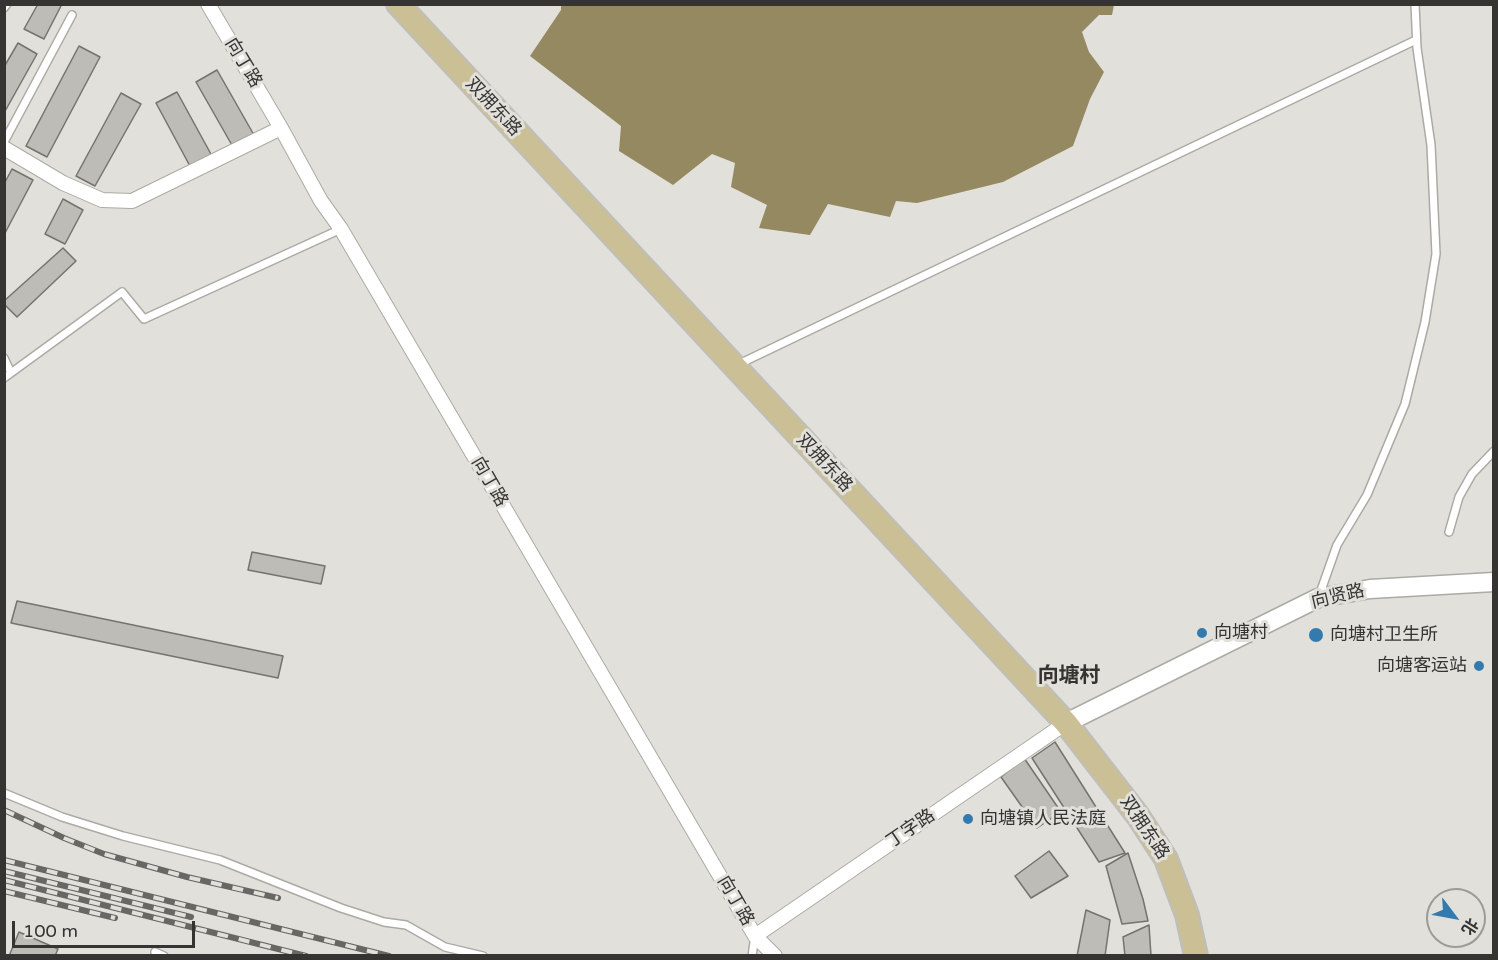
<!DOCTYPE html>
<html>
<head>
<meta charset="utf-8">
<style>
  body { margin:0 }
  #map { position:relative; width:1498px; height:960px; overflow:hidden; background:#e2e0da; font-family:"Varela Round","Noto Sans SC",sans-serif }
  canvas { display:block }
  .frame { position:absolute; inset:0; border:6px solid #353432; pointer-events:none }
  .north { position:absolute; left:1426px; top:888px; width:60px; height:60px; box-sizing:border-box; background:#e2e0da; border:2px solid #9d9b97; border-radius:50%; rotate:122deg; font-size:16px; font-weight:700; line-height:24px; text-align:center; color:#353432 }
  .north::after { content:''; display:block; margin:auto; width:21px; height:27px; background:#337baf; clip-path:polygon(50% 0,100% 100%,50% 72%,0 100%) }
  .scale { position:absolute; left:12px; top:921px; width:183px; height:27px; box-sizing:border-box; border:3px solid #353432; border-top:0; padding-left:8px; font-size:18px; line-height:21px; white-space:nowrap; color:#353432; -webkit-text-stroke:4px #e2e0da; paint-order:stroke }
</style>
</head>
<body>
<div id="map">
<canvas width="1498" height="960"></canvas>
<div class="frame"></div>
<div class="north">北</div>
<div class="scale">100 m</div>
</div>
<script>
const ctx = document.querySelector('canvas').getContext('2d');
ctx.lineJoin = 'round';
function fillPath(path, color) {
  ctx.fillStyle = color;
  ctx.fill(path, 'evenodd');
}
function poly(rows) {
  const path = new Path2D();
  for (const r of rows) {
    path.moveTo(r[0], r[1]);
    for (let i = 2; i < r.length; i += 2) path.lineTo(r[i], r[i + 1]);
  }
  return path;
}
function trace(path, color, width, dash) {
  ctx.strokeStyle = color;
  ctx.lineWidth = width;
  ctx.lineCap = dash ? 'butt' : 'round';
  ctx.setLineDash(dash || []);
  ctx.stroke(path);
}
function label(font, color, halo, rows, align = 'center') {
  ctx.font = font + ' "Varela Round","Noto Sans SC",sans-serif';
  ctx.lineWidth = 6;
  ctx.setLineDash([]);
  ctx.textBaseline = 'middle';
  ctx.strokeStyle = halo;
  ctx.fillStyle = color;
  for (const [text, x, y, turn = 0] of rows) {
    ctx.save();
    ctx.translate(x, y);
    ctx.rotate((+turn || 0) * Math.PI / 180);
    ctx.textAlign = isNaN(turn) ? turn : align;
    if (halo) ctx.strokeText(text, 0, 0);
    ctx.fillText(text, 0, 0);
    ctx.restore();
  }
}
fillPath(poly([
  [561,5,561,4,1114,5,1112,15,1099,15,1082,32,1089,52,1104,72,1090,99,1073,146,1003,182,917,203,896,201,890,217,828,204,810,235,759,228,767,205,731,187,735,163,712,154,673,185,619,151,621,126,530,56,561,10]
]), '#958961');
const building = poly([
  [38,4,62,4,44,39,24,29,38,4],
  [18,43,37,54,4,113,4,67,18,43],
  [79,46,100,57,47,157,26,146,79,46],
  [217,70,254,135,233,147,196,82,217,70],
  [177,92,212,156,191,168,156,103,177,92],
  [121,93,141,104,95,186,76,176,121,93],
  [12,169,33,180,4,235,4,184,12,169],
  [63,199,83,210,65,244,45,234,63,199],
  [63,248,76,261,17,317,4,304,4,301,63,248],
  [252,552,325,566,321,584,248,570,252,552],
  [17,601,283,656,278,678,11,623,17,601],
  [1055,742,1125,853,1099,862,1032,758,1055,742],
  [1024,758,1061,812,1037,828,1001,777,1024,758],
  [1049,851,1068,876,1031,898,1015,876,1049,851],
  [1128,853,1143,899,1148,921,1122,924,1106,866,1128,853],
  [1086,910,1110,920,1105,956,1077,956,1086,910],
  [1149,925,1151,956,1125,956,1123,937,1149,925],
  [19,932,58,949,55,956,9,956,19,932]
]);
fillPath(building, '#bdbcb6');
trace(building, '#75736e', 1.5);
const service = poly([
  [4,8,7,4],
  [4,142,72,15],
  [4,358,11,373],
  [737,365,1416,40],
  [4,378,122,292,144,319,341,229],
  [1449,532,1459,497,1472,474,1494,451],
  [1319,596,1337,545,1367,495,1405,404,1425,322,1436,254,1431,145,1417,48,1415,4],
  [4,793,62,817,123,836,220,860,341,908,384,922,406,925,445,947,483,956],
  [155,952,164,956],
  [752,956,755,936]
]);
const minor = poly([
  [208,4,281,128,321,201,341,229,755,936,775,956],
  [4,148,63,183,102,200,132,201,281,128],
  [755,936,1066,723]
]);
const tertiary = poly([
  [1066,723,1318,598,1370,589,1494,582]
]);
const primary = poly([
  [398,4,1066,723,1138,816,1166,859,1187,915,1196,956]
]);
trace(service, '#abaaa4', 10);
trace(minor, '#abaaa4', 16);
trace(tertiary, '#abaaa4', 21);
trace(primary, '#bebebd', 26);
trace(service, '#fff', 7);
trace(minor, '#fff', 14);
trace(tertiary, '#fff', 18);
trace(primary, '#cbbf95', 22);
const rail = poly([
  [4,810,64,838,104,854,187,877,278,898],
  [4,860,389,956],
  [4,871,191,917],
  [4,880,306,956],
  [4,891,115,918]
]);
trace(rail, '#686764', 6);
trace(rail, '#e2e0da', 4, [11]);
for (const [x, y, r, color] of [
  [1202,633,6,"#337baf"],
  [1316,635,8,"#337baf"],
  [1479,666,6,"#337baf"],
  [968,819,6,"#337baf"]
]) {
  const dot = new Path2D();
  dot.arc(x, y, r, 0, 2 * Math.PI);
  ctx.fillStyle = color;
  ctx.fill(dot);
  trace(dot, '#e2e0da', 2);
}
label('18px', '#353432', '#e2e0da', [
  ["向丁路",243,63,59],
  ["双拥东路",493,107,47],
  ["双拥东路",824,463,47],
  ["向丁路",489,482,60],
  ["向贤路",1338,597,-13],
  ["双拥东路",1144,828,56],
  ["丁字路",911,829,-34],
  ["向丁路",735,901,60]
]);
label('18px', '#353432', '#e2e0da', [
  ["向塘村",1214,633],
  ["向塘村卫生所",1330,635],
  ["向塘客运站",1467,666,"right"],
  ["向塘镇人民法庭",980,819]
], 'left');
label('bold 21px', '#353432', '#e2e0da', [
  ["向塘村",1069,676]
]);
</script>
</body>
</html>
